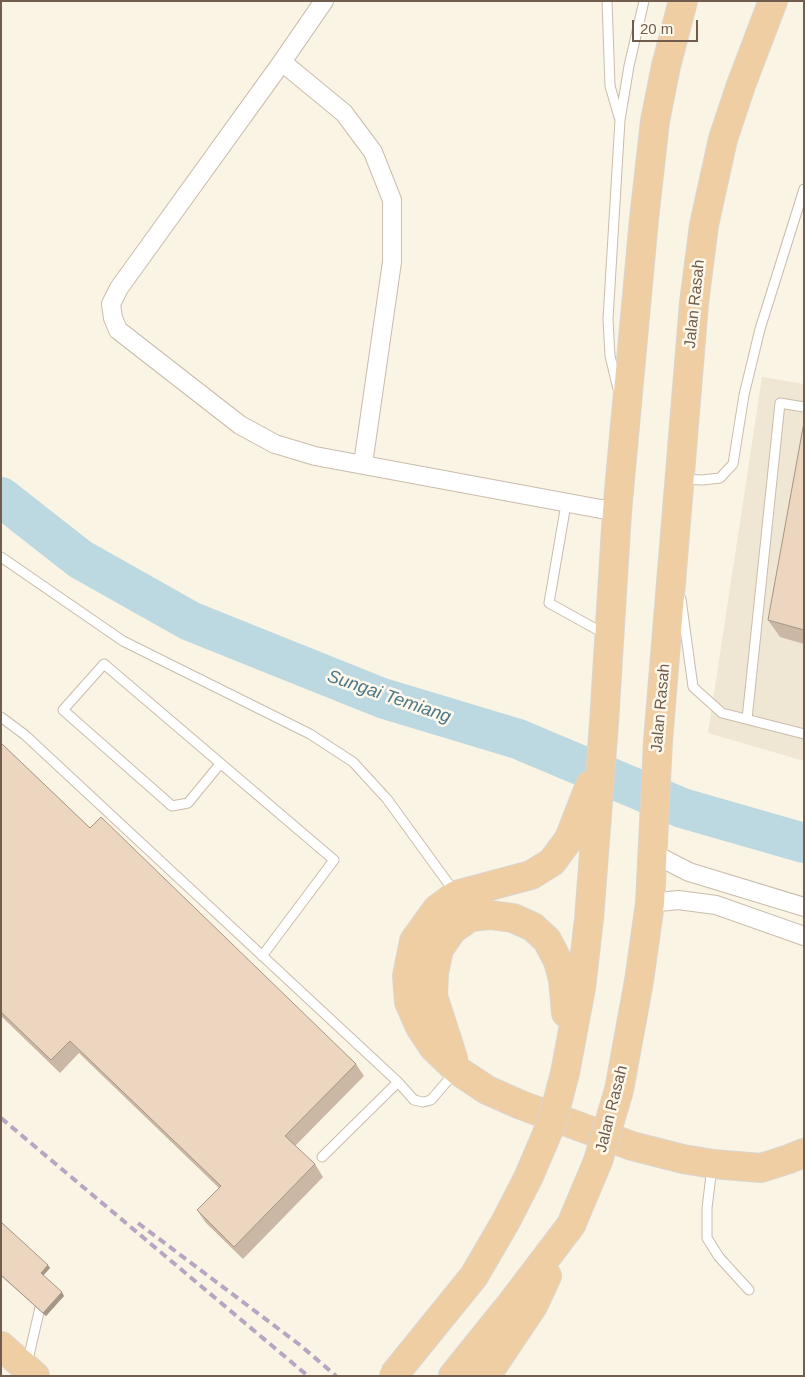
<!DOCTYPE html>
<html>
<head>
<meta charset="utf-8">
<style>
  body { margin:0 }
  #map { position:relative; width:805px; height:1377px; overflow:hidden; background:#faf4e5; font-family:Arial,sans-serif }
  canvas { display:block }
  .frame { position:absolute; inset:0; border:2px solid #705d4d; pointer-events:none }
  .scale { position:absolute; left:632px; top:20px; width:66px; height:22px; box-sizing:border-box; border:2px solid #705d4d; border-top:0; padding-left:6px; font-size:15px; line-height:18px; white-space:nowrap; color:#705d4d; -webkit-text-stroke:4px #fdf8eb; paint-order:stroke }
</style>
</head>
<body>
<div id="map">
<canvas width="805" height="1377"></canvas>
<div class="frame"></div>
<div class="scale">20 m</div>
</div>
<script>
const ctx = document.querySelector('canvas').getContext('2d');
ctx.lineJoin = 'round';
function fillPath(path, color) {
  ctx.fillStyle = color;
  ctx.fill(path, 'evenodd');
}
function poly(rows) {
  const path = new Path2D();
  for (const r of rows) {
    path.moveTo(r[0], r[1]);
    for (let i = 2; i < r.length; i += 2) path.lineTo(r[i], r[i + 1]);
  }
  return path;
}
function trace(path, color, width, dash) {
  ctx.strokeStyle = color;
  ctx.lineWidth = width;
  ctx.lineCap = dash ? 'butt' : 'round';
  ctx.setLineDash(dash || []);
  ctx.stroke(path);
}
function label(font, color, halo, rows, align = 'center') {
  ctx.font = font + ' Arial,sans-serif';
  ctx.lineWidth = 5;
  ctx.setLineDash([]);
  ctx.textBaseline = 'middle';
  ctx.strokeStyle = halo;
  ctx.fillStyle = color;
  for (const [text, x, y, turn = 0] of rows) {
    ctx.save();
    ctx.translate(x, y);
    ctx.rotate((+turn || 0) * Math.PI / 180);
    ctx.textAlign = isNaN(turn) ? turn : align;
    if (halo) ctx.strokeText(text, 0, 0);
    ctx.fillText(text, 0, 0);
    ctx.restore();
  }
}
fillPath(poly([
  [762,377,804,384,804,761,708,733]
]), '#f0e6d4');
trace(poly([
  [1,497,80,559,190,621,382,698,518,739,682,808,804,843]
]), '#bcd8e1', 40);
const service = poly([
  [607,1,610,86,619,117],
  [618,389,610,356,608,319,620,120,629,66,644,1],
  [683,479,702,480,720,478,733,464,744,395,760,329,804,189],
  [566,504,549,603,605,634],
  [1,557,123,641,310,734,353,762,387,799,456,894],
  [681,599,693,687,722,713,804,734],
  [1,717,25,735,398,1082,414,1100,423,1102,431,1100,455,1072],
  [747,719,780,403,804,407],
  [220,764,188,803,172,806,63,710,104,664,334,860,262,956],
  [322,1157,398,1082],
  [712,1167,707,1208,707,1238,719,1257,749,1290],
  [27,1364,42,1299]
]);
const minor = poly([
  [324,1,282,62,119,288,111,304,113,318,118,330,240,425,275,444,315,456,617,512],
  [282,62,344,113,373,152,392,200,392,262,363,464],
  [652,853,689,872,804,907],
  [650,903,678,900,716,905,804,936]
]);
const trunk = poly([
  [590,785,569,839,552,862,531,875,456,895,437,909,414,941,407,976,409,1002,420,1027,434,1048,457,1070,487,1090,521,1105,632,1146,683,1159,713,1164,761,1168,789,1159,804,1153],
  [453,1058,433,996,434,973,439,949,452,930,470,917,490,915,513,918,533,927,547,940,558,961,563,980,566,1013],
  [565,1073,581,988,589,919,604,723,617,512,644,219,655,121,666,66,683,1],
  [619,1090,639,981,650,903,658,741,694,303,704,225,723,139,741,85,773,1],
  [1,1346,35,1376],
  [453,1376,511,1304,571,1225],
  [486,1376,533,1306,547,1276]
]);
trace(service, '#cabcac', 11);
trace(minor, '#cabcac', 20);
trace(trunk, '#dad5d1', 30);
trace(service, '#fff', 9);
trace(minor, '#fff', 18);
trace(trunk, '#f0cea3', 28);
trace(poly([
  [1,1118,308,1376],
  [138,1223,300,1345,336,1376]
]), '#b8a5c2', 4, [8, 5]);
const trunkBridge = poly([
  [571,1225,598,1161,619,1090],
  [393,1376,474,1276,506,1221,529,1176,552,1122,565,1073]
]);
trace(trunkBridge, '#dad5d1', 30, []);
trace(trunkBridge, '#f0cea3', 28);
fillPath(poly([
  [804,422,804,644,780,637,768,620],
  [1,743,90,828,356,1064,364,1076,295,1146,315,1164,323,1177,243,1259,206,1223,197,1210,219,1188,79,1053,60,1073,1,1016],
  [1,1222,50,1268,43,1275,64,1296,46,1316,1,1276]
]), '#cbb8a4');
fillPath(poly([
  [48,1265,50,1268,43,1276,41,1273],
  [62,1292,64,1296,46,1316,43,1313]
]), '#a59686');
const building = poly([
  [804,422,804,630,768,620,804,422],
  [1,743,90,828,101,817,356,1064,285,1136,315,1164,234,1247,197,1210,221,1186,70,1041,51,1060,1,1012,1,743],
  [1,1222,48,1265,41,1273,62,1292,43,1313,1,1275,1,1222]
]);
fillPath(building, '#ecd6bf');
trace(building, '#a59686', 1);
label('16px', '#705d4d', '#fdf8eb', [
  ["Jalan Rasah",695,304,-84],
  ["Jalan Rasah",661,708,-85],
  ["Jalan Rasah",612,1109,-76]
]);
label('italic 18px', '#4c7888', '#fdf8eb', [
  ["Sungai Temiang",389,697,19]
]);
</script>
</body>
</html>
